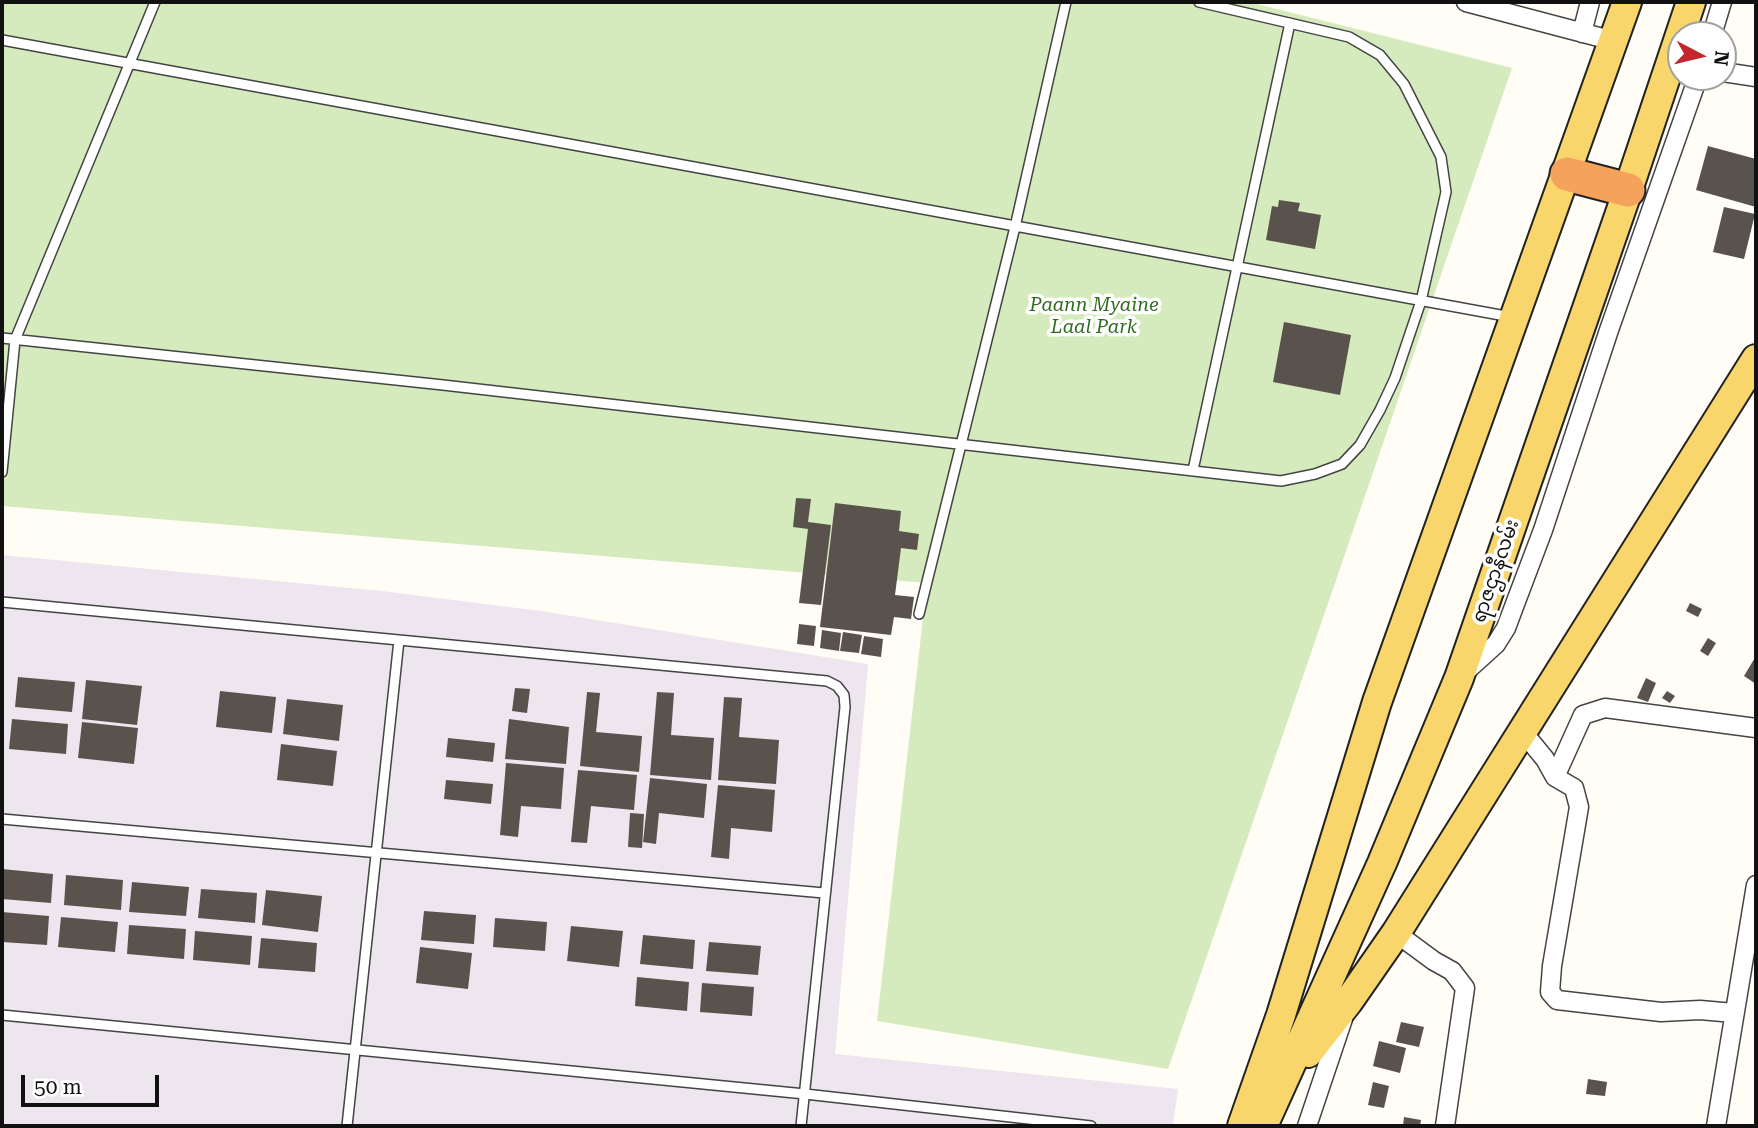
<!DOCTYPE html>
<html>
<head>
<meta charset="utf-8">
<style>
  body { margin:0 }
  #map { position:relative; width:1758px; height:1128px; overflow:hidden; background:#fffdf5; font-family:"Roboto Serif",serif }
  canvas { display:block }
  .frame { position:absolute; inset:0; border:4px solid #111; pointer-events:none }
  .north { position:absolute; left:1667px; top:21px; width:70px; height:70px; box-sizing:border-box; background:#fff; border:2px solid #a0a0a0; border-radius:50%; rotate:97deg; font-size:19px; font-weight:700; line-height:28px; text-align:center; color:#111 }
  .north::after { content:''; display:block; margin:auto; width:24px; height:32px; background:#c4262e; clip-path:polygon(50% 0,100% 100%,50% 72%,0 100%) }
  .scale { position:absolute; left:21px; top:1075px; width:138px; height:32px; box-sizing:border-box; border:4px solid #111; border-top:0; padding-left:9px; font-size:21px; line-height:24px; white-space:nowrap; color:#111; -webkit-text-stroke:5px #fff; paint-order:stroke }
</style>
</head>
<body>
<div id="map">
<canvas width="1758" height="1128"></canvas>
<div class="frame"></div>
<div class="north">N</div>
<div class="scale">50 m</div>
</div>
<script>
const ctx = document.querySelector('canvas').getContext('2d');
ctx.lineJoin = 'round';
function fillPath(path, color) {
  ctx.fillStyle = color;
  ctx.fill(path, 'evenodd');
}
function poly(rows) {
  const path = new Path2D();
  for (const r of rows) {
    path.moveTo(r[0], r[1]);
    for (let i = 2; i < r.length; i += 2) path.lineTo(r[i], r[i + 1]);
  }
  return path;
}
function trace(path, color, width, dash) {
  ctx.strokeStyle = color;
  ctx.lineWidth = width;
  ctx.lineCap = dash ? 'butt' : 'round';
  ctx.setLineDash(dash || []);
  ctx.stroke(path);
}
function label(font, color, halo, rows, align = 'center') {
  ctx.font = font + ' "Roboto Serif","Noto Sans Myanmar",serif';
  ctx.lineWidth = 7;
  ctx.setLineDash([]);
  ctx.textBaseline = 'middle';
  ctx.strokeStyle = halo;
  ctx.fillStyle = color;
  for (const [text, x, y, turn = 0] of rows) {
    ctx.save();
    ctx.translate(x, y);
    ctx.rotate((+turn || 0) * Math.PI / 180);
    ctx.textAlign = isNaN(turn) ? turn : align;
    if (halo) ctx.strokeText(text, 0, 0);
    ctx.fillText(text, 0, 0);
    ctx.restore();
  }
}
fillPath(poly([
  [2,555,382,591,541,611,868,664,835,1054,1178,1089,1173,1126,2,1126]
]), '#eee6ef');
fillPath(poly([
  [2,2,1249,2,1512,68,1168,1069,877,1021,927,583,2,506]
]), '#d5ebbd');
fillPath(poly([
  [1708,146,1756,159,1756,207,1696,190],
  [1279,200,1300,203,1298,211,1321,215,1315,249,1266,240,1272,206,1278,207],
  [1724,207,1755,214,1744,259,1713,252],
  [1284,322,1351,335,1340,395,1273,382],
  [796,498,811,499,808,522,831,525,821,605,799,603,808,529,793,527],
  [835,503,901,511,899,531,919,534,917,550,901,548,895,595,914,597,911,619,894,617,891,635,820,627],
  [1690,603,1702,609,1698,617,1686,611],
  [799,624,816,626,814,646,797,644],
  [822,630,841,633,839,651,820,648],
  [843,632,862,635,859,653,840,651],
  [864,636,883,639,881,657,861,654],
  [1708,638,1716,643,1708,656,1700,651],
  [1756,656,1756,684,1744,676],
  [18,677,75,682,72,712,15,707],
  [1646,678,1656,683,1648,702,1637,698],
  [86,680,142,686,137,725,82,719],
  [515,688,530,689,527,713,512,711],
  [220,691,276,697,272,733,216,727],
  [1667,691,1675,696,1670,703,1662,698],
  [587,692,600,693,596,732,642,736,639,772,580,766],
  [657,692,674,693,671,735,714,738,711,780,650,775],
  [724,697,742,698,739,737,779,740,776,784,718,780],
  [287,699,343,705,339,741,283,734],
  [12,719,68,724,66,754,9,749],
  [509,719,569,727,566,764,505,759],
  [82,722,138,728,134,764,78,758],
  [448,738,495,743,493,762,446,757],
  [281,744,337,751,333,786,277,780],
  [506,763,564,768,561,809,521,806,518,837,500,835],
  [578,770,637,775,634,810,591,806,587,843,571,842],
  [650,778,707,784,704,818,659,813,656,844,643,842],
  [446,780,493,784,491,804,444,799],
  [718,785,775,790,772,832,731,828,729,859,711,857],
  [630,813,644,814,642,848,628,847],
  [2,869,53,874,51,903,2,899],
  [66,875,123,880,121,910,64,905],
  [132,882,189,887,186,916,129,912],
  [201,889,257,893,255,923,198,918],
  [266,890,322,896,318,932,262,925],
  [424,911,476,915,474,944,421,940],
  [2,912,49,916,47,945,2,942],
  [61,917,118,922,115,952,58,947],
  [495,918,547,922,545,951,493,947],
  [129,925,186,929,184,959,127,954],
  [571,926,623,931,619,967,567,961],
  [195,931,252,936,250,965,193,960],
  [643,935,695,940,693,969,640,964],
  [261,938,317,943,315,972,258,968],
  [709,942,761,946,758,975,706,971],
  [420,947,472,953,468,989,416,983],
  [637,977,689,982,687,1011,635,1006],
  [702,983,754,987,752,1016,700,1012],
  [1401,1022,1424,1027,1419,1047,1396,1042],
  [1379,1041,1406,1048,1400,1073,1373,1066],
  [1588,1079,1607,1082,1605,1096,1586,1094],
  [1373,1082,1389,1086,1384,1108,1368,1105],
  [1404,1117,1421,1120,1420,1126,1403,1126]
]), '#5a524d');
const lane = poly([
  [2,40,1511,317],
  [2,338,443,385,1281,481,1315,474,1342,464,1360,445,1380,410,1395,378,1421,301,1446,192,1441,157,1404,84,1380,55,1349,37,1199,2],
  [1193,470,1290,23],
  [2,472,15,340,155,2],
  [2,602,827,681,837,686,844,695,845,707,801,1126],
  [919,614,1015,227,1066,2],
  [2,819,824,893],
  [2,1015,805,1094,1091,1126],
  [347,1126,399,640]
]);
const street = poly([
  [1466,2,1614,41],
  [1582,33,1590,2],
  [1712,35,1722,2],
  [1723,72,1756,77],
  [1464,673,1496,644,1506,628,1515,604,1543,530,1609,330,1698,77],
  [1522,731,1545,759,1555,777,1574,788,1579,807,1552,966,1550,992,1557,1000,1661,1012,1700,1010,1734,1013],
  [1555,777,1583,715,1605,708,1756,728],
  [1396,933,1434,961,1452,971,1465,988,1445,1126],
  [1307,1126,1343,1019],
  [1716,1126,1756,885]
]);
const primary = poly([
  [1308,1053,1348,1002,1396,933,1756,359],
  [1242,1126,1281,1015,1377,702,1627,2],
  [1263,1126,1382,863,1459,678,1628,190,1691,2]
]);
const highway = poly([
  [1567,174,1628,190]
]);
trace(lane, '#444', 12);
trace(street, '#444', 21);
trace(primary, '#222', 32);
trace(highway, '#222', 37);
trace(lane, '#fff', 9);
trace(street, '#fff', 18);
trace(primary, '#f9d66b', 28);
trace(highway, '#f5a25d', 33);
label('italic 19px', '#2f6b1f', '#fff', [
  ["Paann Myaine",1094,305],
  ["Laal Park",1094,327]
]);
label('19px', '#111', '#fff', [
  ["ရာဇဌာနီလမ်း",1496,571,-71]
]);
</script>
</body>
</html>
